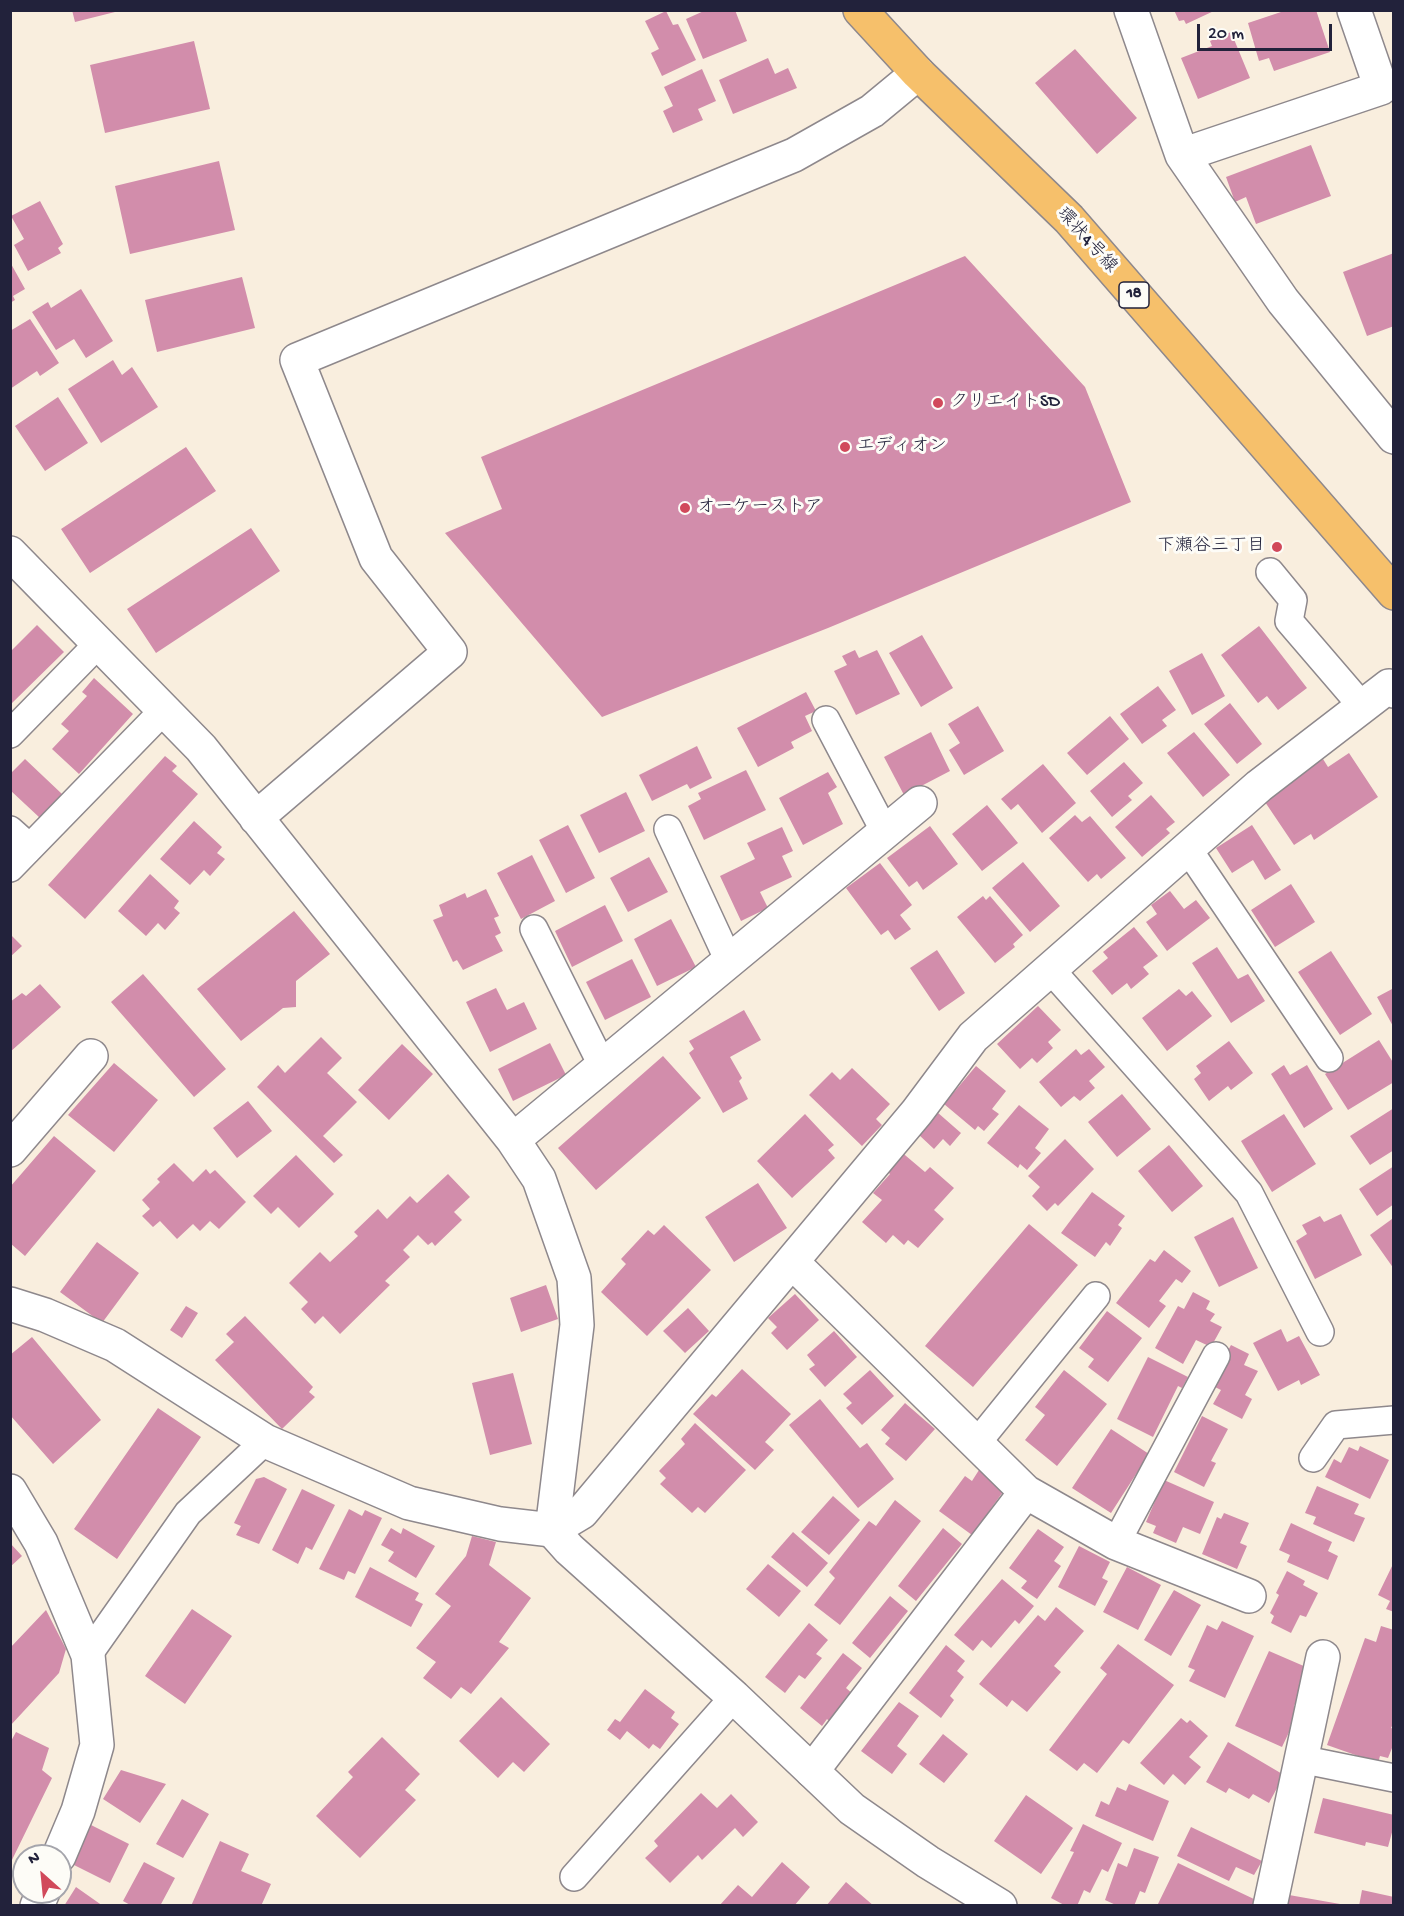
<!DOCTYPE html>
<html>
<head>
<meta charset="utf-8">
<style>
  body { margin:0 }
  #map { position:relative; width:1404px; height:1916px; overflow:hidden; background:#f9eede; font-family:"Gochi Hand",sans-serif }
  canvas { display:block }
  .frame { position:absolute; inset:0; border:12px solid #22223b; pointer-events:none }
  .north { position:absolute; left:12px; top:1844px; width:60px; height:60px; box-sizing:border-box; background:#fdfcf7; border:2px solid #a5a5ac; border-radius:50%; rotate:333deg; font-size:16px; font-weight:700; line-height:24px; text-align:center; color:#22223b }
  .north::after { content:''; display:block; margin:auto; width:21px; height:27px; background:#d1495b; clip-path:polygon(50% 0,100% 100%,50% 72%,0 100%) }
  .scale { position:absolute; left:1197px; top:24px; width:135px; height:27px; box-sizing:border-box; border:3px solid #22223b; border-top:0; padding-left:8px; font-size:18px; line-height:21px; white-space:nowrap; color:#22223b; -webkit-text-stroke:4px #fdfcf7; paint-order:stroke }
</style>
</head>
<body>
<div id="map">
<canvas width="1404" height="1916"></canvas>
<div class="frame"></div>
<div class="north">N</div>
<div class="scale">20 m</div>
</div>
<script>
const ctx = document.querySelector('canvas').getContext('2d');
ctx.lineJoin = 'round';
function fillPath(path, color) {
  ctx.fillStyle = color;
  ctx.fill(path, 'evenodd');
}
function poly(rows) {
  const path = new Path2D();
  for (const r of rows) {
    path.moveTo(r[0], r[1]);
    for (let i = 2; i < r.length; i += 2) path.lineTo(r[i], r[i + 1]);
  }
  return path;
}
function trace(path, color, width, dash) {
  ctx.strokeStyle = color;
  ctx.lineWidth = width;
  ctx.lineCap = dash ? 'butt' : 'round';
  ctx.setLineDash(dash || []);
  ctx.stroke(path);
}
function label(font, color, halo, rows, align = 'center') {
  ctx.font = font + ' "Gochi Hand","Klee One",sans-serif';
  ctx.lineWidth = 6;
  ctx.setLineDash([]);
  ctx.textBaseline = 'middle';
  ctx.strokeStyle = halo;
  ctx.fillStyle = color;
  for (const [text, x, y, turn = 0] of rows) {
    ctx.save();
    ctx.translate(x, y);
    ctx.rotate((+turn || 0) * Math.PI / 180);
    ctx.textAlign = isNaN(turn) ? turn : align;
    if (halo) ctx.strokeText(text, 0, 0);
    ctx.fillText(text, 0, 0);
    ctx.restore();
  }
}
fillPath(poly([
  [72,10,119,10,119,11,75,22],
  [706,10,735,10,747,41,703,59,686,19],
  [1174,10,1216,10,1186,24,1184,20,1179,21],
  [1287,10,1316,10,1330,52,1274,71,1269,58,1259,61,1248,23],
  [666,11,673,25,678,24,696,60,662,76,651,53,659,49,645,21],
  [1231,32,1250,78,1198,99,1181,58,1212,46,1210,41],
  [194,41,210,109,105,133,90,65],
  [1075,49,1137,118,1097,154,1035,83],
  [768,58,775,74,788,68,797,88,733,114,719,80],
  [702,69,716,101,698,109,703,120,673,133,663,111,673,106,664,87],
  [1311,145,1331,196,1256,224,1246,197,1235,202,1226,177],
  [219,161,235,230,130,254,115,186],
  [40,201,63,244,58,248,61,253,28,271,14,245,24,239,11,216],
  [1394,253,1394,326,1367,336,1343,272],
  [965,256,1085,387,1131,502,828,628,602,717,445,533,502,509,481,457],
  [10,262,25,289,13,296,15,300,10,303],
  [242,277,255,328,157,352,145,300],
  [81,289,113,341,86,358,74,339,56,350,32,312,48,302,51,308],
  [30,319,59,363,40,376,37,371,10,389,10,331],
  [113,360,122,375,132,367,158,407,101,443,68,389],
  [58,397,88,443,45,471,15,426],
  [186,447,216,491,90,573,61,529],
  [251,528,280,571,156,653,127,609],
  [37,625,64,652,10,705,10,652],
  [1259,626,1307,688,1278,710,1267,696,1258,703,1221,655],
  [922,635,953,688,921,707,889,653],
  [855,650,859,658,877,650,900,694,856,715,834,671,847,665,842,656],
  [1202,653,1225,696,1192,715,1169,671],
  [94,678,133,714,79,774,52,749,69,731,61,724,87,696,82,692],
  [1158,686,1176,710,1162,720,1167,726,1142,744,1120,714],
  [806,692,816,711,805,716,812,731,791,742,794,748,758,767,737,728],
  [1230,703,1262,744,1237,764,1204,724],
  [978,706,1004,751,964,775,949,750,960,743,948,724],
  [1110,716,1129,739,1087,775,1067,753],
  [931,732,950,771,904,795,884,757],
  [1194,732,1230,775,1203,797,1167,753],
  [697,746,712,778,690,789,687,784,652,801,639,775],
  [1349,753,1378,797,1314,840,1311,834,1294,845,1263,799,1323,759,1328,767],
  [165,756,177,766,172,771,198,794,85,919,48,885],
  [25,759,62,794,40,818,10,790,10,774],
  [1124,762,1143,783,1128,796,1132,800,1112,817,1090,791],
  [1043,764,1076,803,1042,833,1018,804,1011,810,1001,799],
  [746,770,766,810,704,840,688,806,701,799,698,793],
  [828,772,837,787,828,793,843,824,803,845,779,798],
  [626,792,645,831,599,853,580,815],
  [1151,795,1175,822,1166,829,1170,833,1142,857,1115,827],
  [987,805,1018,843,982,871,952,834],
  [1075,815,1082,822,1090,816,1126,858,1101,879,1097,874,1088,882,1049,838],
  [194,821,222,847,217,853,225,859,210,876,204,870,190,885,160,859],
  [568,825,595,878,566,893,539,840],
  [1252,825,1281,870,1265,880,1253,860,1232,873,1216,848],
  [930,826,958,864,923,890,917,881,909,887,887,858],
  [782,827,793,851,782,856,792,877,760,892,768,908,741,921,720,876,755,859,747,843],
  [532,855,555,901,521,919,497,873],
  [649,857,668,892,628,912,610,878],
  [1023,862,1060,906,1030,932,992,888],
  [880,863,912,905,900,915,911,929,895,940,888,930,881,935,846,888],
  [150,874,179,901,174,908,180,913,165,930,158,923,146,936,118,911],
  [1291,884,1315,922,1275,947,1251,910],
  [486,889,499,916,494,918,501,933,495,936,503,951,463,970,457,960,453,962,433,920,443,916,439,905,465,893,467,898],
  [1170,891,1184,909,1196,900,1210,918,1167,951,1146,922,1157,914,1151,905],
  [983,896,986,900,990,896,1023,935,1013,944,1015,947,995,963,957,917],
  [605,905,623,941,572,967,555,931],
  [294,911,330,954,296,981,296,1007,283,1008,241,1041,197,989],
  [671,919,696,967,657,986,634,939],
  [1134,927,1158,956,1143,967,1149,974,1131,989,1127,983,1112,995,1092,971,1108,958,1103,952],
  [10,934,22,946,10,957],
  [1217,947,1238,979,1248,974,1265,1001,1231,1023,1192,963],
  [937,950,965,993,939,1011,910,968],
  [1331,951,1372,1014,1340,1035,1298,972],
  [632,959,651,997,605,1020,586,982],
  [143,974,226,1069,194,1097,111,1002],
  [40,984,61,1007,10,1052,10,1002,22,993,26,996],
  [496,988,507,1010,524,1002,537,1029,490,1052,466,1002],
  [1394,988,1394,1028,1377,997],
  [1179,989,1186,996,1192,991,1212,1016,1167,1051,1142,1018],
  [1038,1006,1061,1030,1048,1042,1053,1048,1037,1063,1032,1058,1020,1069,997,1044],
  [744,1010,761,1040,730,1057,742,1078,739,1081,748,1099,723,1113,689,1053,694,1049,689,1041],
  [321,1037,342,1058,327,1073,357,1102,323,1136,343,1155,334,1163,257,1087,278,1065,285,1073],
  [1379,1040,1394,1064,1394,1082,1348,1110,1325,1074],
  [1229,1041,1253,1073,1231,1090,1228,1086,1209,1101,1194,1079,1201,1073,1196,1066],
  [550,1043,566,1075,513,1101,498,1069],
  [402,1044,433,1074,389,1120,358,1090],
  [1076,1049,1081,1055,1089,1049,1105,1067,1089,1081,1095,1088,1080,1101,1074,1096,1061,1107,1039,1082],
  [663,1056,701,1098,596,1190,558,1148],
  [114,1063,158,1100,114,1152,68,1115],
  [1284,1065,1290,1075,1307,1065,1333,1109,1304,1128,1271,1074],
  [976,1066,1006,1091,992,1109,999,1114,984,1131,978,1126,975,1130,944,1104],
  [852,1068,890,1104,876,1119,882,1125,862,1146,809,1095,832,1072,840,1080],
  [1122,1094,1151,1129,1117,1157,1088,1122],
  [248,1101,272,1131,237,1158,213,1128],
  [1019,1105,1049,1129,1035,1148,1041,1153,1027,1170,1020,1164,1018,1168,987,1143],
  [1394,1108,1394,1150,1370,1165,1350,1136],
  [937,1112,961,1133,950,1146,943,1139,934,1149,918,1134],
  [805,1114,834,1145,828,1150,835,1158,792,1198,757,1161],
  [1284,1114,1316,1164,1272,1192,1241,1141],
  [54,1136,96,1171,25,1256,10,1243,10,1187],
  [1065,1139,1094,1169,1058,1206,1055,1203,1047,1211,1032,1196,1040,1187,1028,1176],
  [1169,1145,1203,1186,1172,1212,1138,1171],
  [899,1150,925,1172,930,1167,954,1188,934,1210,944,1219,918,1248,908,1240,904,1245,893,1235,886,1243,862,1222,882,1200,873,1193,890,1174,884,1168],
  [296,1155,334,1194,299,1228,278,1207,271,1214,253,1196],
  [174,1163,193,1182,206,1169,210,1174,215,1170,246,1202,219,1229,210,1221,200,1231,193,1224,177,1239,160,1221,153,1227,142,1216,150,1209,142,1200,160,1182,157,1179],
  [1394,1166,1394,1204,1377,1216,1359,1189],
  [448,1174,470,1197,454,1212,462,1220,435,1246,432,1242,428,1245,418,1235,403,1250,410,1257,385,1281,390,1285,340,1334,323,1316,315,1324,301,1309,308,1302,289,1283,320,1252,330,1262,358,1236,354,1232,378,1209,387,1219,410,1196,417,1203],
  [758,1183,787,1228,734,1262,705,1217],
  [1092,1192,1125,1216,1118,1225,1122,1228,1110,1246,1106,1242,1095,1257,1061,1233],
  [1341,1214,1362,1255,1315,1279,1296,1241,1307,1234,1302,1225,1320,1216,1324,1222],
  [1233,1217,1258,1268,1219,1287,1194,1237],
  [1392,1219,1394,1222,1394,1269,1370,1235],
  [1029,1224,1078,1265,973,1387,925,1346],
  [664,1225,711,1270,647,1336,601,1292,626,1264,621,1259,648,1230,654,1235],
  [97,1242,139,1273,102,1323,60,1292],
  [1164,1250,1191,1271,1182,1283,1176,1279,1159,1301,1166,1306,1149,1328,1116,1303,1150,1259,1155,1262],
  [546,1285,558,1319,521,1332,510,1298],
  [1193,1292,1210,1301,1206,1309,1215,1314,1210,1321,1222,1327,1211,1347,1196,1340,1183,1364,1155,1348,1178,1306,1184,1309],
  [795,1294,819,1320,787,1350,771,1333,777,1327,768,1318],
  [186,1306,198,1313,182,1338,170,1330],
  [688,1308,709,1331,685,1353,663,1331],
  [1107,1311,1142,1338,1108,1382,1088,1367,1094,1359,1079,1348],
  [245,1316,313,1387,309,1392,315,1397,282,1429,215,1360,234,1342,226,1334],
  [1281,1329,1287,1342,1299,1336,1320,1375,1301,1385,1299,1380,1278,1391,1253,1343],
  [834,1331,857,1357,825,1387,809,1369,815,1365,807,1355],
  [32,1337,101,1420,53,1464,10,1415,10,1355],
  [1231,1345,1249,1354,1244,1365,1258,1371,1245,1395,1252,1399,1242,1419,1213,1404,1221,1390,1215,1387,1227,1362,1223,1360],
  [1148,1357,1188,1377,1182,1388,1178,1386,1153,1437,1117,1419],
  [742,1369,791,1414,765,1442,774,1450,755,1470,693,1414,712,1394,716,1397],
  [870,1370,894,1396,862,1425,846,1408,852,1403,843,1394],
  [1064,1370,1107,1404,1057,1466,1025,1440,1045,1415,1035,1407],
  [513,1373,532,1444,490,1455,472,1383],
  [820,1399,860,1448,867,1443,894,1479,858,1508,789,1425],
  [905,1403,935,1429,906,1461,885,1444,890,1438,881,1430],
  [158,1408,201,1437,117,1559,74,1529],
  [1202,1416,1228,1429,1211,1461,1216,1463,1204,1487,1174,1472],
  [695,1423,746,1470,705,1513,698,1507,692,1513,660,1484,666,1478,659,1471,685,1444,681,1439],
  [1111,1429,1149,1454,1111,1513,1072,1488],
  [1360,1446,1389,1460,1370,1499,1325,1477,1334,1459,1341,1463,1349,1447,1358,1451],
  [979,1470,1005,1489,972,1535,939,1511,965,1476,972,1481],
  [264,1477,287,1489,259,1544,236,1535,241,1526,234,1523,256,1479],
  [1164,1480,1214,1502,1200,1534,1183,1527,1176,1543,1153,1533,1156,1526,1146,1522],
  [1317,1486,1359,1504,1354,1514,1365,1518,1354,1542,1313,1524,1316,1517,1305,1513],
  [302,1489,335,1505,312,1550,306,1547,298,1564,272,1550],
  [833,1496,860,1520,829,1555,801,1532],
  [895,1500,921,1521,840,1625,814,1605,835,1578,829,1572,869,1521,876,1526],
  [349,1509,362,1516,365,1510,382,1518,355,1574,348,1571,344,1580,319,1569],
  [1224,1513,1249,1523,1240,1543,1247,1546,1237,1569,1202,1554,1217,1517,1221,1519],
  [1291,1523,1332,1542,1328,1551,1338,1556,1328,1580,1287,1562,1290,1555,1279,1550],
  [391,1528,401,1534,403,1528,435,1546,416,1578,388,1561,394,1552,381,1545],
  [943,1528,962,1544,916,1601,898,1586],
  [1038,1529,1064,1547,1054,1561,1061,1566,1037,1599,1021,1588,1027,1581,1009,1568],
  [793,1532,828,1563,807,1587,771,1557],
  [472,1536,496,1542,489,1565,531,1598,499,1642,509,1648,471,1694,461,1687,451,1699,423,1678,436,1662,416,1648,451,1606,435,1594,466,1556],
  [10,1543,22,1556,10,1567],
  [1079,1546,1110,1562,1102,1578,1108,1581,1095,1606,1058,1587],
  [1394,1562,1394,1612,1386,1609,1390,1601,1378,1595],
  [768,1564,801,1591,779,1617,746,1589],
  [370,1567,419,1593,415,1600,423,1604,411,1627,355,1597],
  [1127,1567,1161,1585,1138,1630,1103,1612],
  [1287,1571,1305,1581,1303,1585,1318,1593,1306,1617,1300,1615,1291,1633,1271,1623,1274,1616,1270,1613,1279,1595,1276,1593],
  [1002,1579,1034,1606,1019,1624,1015,1620,991,1648,982,1640,973,1651,954,1635],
  [1174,1590,1201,1605,1171,1656,1144,1640],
  [890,1596,908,1611,870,1658,852,1643],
  [1056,1607,1084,1631,1054,1666,1061,1672,1027,1712,1012,1700,1007,1707,979,1684,1038,1615,1045,1621],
  [192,1609,232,1636,185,1704,145,1676],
  [46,1610,66,1649,59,1673,10,1726,10,1648],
  [1222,1621,1254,1636,1225,1698,1189,1681,1195,1670,1188,1667,1207,1625,1217,1630],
  [809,1623,828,1640,816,1654,822,1658,805,1679,799,1675,785,1693,765,1677],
  [1381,1626,1394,1630,1394,1722,1391,1728,1394,1729,1394,1743,1388,1758,1380,1756,1378,1763,1327,1745,1365,1638,1376,1642],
  [1118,1644,1174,1685,1129,1744,1123,1740,1097,1773,1084,1763,1077,1771,1049,1750,1107,1674,1100,1668],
  [946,1645,965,1661,957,1671,964,1677,950,1696,954,1700,941,1718,909,1693],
  [1269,1651,1306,1667,1301,1679,1306,1681,1294,1706,1300,1709,1282,1747,1235,1726],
  [843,1653,862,1668,846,1688,854,1695,831,1723,827,1719,822,1726,800,1708],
  [645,1689,675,1712,671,1718,679,1724,660,1749,653,1744,649,1749,627,1731,620,1740,607,1730,615,1719,620,1722],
  [501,1697,550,1744,524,1772,513,1762,498,1778,459,1741],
  [899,1702,919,1716,897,1746,907,1754,892,1774,861,1751],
  [1181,1718,1187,1723,1190,1720,1208,1736,1189,1757,1201,1767,1185,1785,1173,1774,1164,1785,1140,1763],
  [16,1732,49,1748,42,1770,52,1778,10,1864,10,1743],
  [943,1734,968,1754,944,1783,919,1764],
  [382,1737,420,1774,405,1790,416,1800,360,1858,316,1816,353,1777,348,1772],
  [1228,1742,1284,1775,1269,1803,1253,1794,1249,1799,1229,1788,1226,1793,1206,1782],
  [121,1770,166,1784,140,1823,103,1799],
  [1129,1784,1169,1801,1153,1841,1095,1816,1101,1801,1109,1805,1117,1787,1126,1791],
  [701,1793,717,1808,731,1794,758,1822,743,1837,735,1828,702,1860,698,1855,670,1883,645,1858,658,1846,654,1841],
  [1026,1795,1073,1828,1041,1874,994,1841],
  [1323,1798,1394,1815,1394,1825,1388,1847,1366,1842,1365,1846,1314,1833],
  [182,1799,209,1814,183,1858,156,1844],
  [1083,1824,1122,1843,1108,1872,1102,1869,1090,1893,1084,1890,1077,1906,1066,1906,1051,1898,1074,1852,1070,1851],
  [91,1825,129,1844,110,1883,72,1864],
  [1191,1827,1262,1861,1254,1875,1236,1867,1229,1881,1177,1856],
  [220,1841,249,1854,241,1871,271,1884,261,1906,191,1906],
  [1134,1848,1159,1857,1145,1893,1140,1891,1134,1906,1118,1906,1105,1900,1118,1863,1127,1867],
  [144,1862,175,1878,160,1906,132,1906,123,1901],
  [782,1862,810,1887,794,1906,719,1906,738,1885,752,1897],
  [1178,1863,1256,1900,1253,1906,1157,1906],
  [846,1882,874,1906,826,1906],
  [76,1887,103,1906,64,1906],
  [1362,1890,1394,1897,1394,1906,1359,1906],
  [1289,1895,1340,1904,1340,1906,1287,1906]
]), '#d28dab');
const service = poly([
  [1270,572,1293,600,1289,621,1362,706],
  [826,720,885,832],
  [10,734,99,643],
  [668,829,729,961],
  [10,830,29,847],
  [1188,849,1329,1058],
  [10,868,164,710],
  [534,929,603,1067],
  [1051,970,1249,1193,1320,1332],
  [976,1444,1096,1296],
  [1313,1458,1336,1425,1394,1420],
  [1116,1543,1216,1356],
  [88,1655,188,1513,265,1441],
  [1300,1759,1394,1778],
  [574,1877,734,1697]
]);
const minor = poly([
  [1131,10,1182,155,1283,301,1394,437],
  [1182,155,1381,88,1354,10],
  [10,553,201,748,513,1140,539,1179,574,1278,577,1325,552,1530],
  [256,818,450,652,376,558,297,360,794,155,872,111,918,73],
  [513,1140,920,803],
  [10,1150,91,1056],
  [792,1262,1026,1492,1116,1543,1249,1596],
  [10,1304,45,1315,115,1345,265,1441,409,1503,500,1524,552,1530,582,1512,917,1112,973,1037,1259,786,1389,686,1394,691],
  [10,1491,41,1543,88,1655,97,1745,78,1811,59,1856],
  [812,1771,1026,1492],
  [37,1906,43,1892],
  [1270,1906,1323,1657]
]);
const tertiary = poly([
  [552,1530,569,1549,734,1697,852,1809,928,1862,1000,1906]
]);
const primary = poly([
  [860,10,918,73,1069,219,1394,593]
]);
trace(service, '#8e888c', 30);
trace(minor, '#8e888c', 36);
trace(tertiary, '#8e888c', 36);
trace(primary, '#8e888c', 36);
trace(service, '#fff', 27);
trace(minor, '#fff', 33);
trace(tertiary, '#fff', 33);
trace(primary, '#f6c06b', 33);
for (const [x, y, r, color] of [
  [938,403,6,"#d1495b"],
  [845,447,6,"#d1495b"],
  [685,508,6,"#d1495b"],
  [1277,547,6,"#d1495b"]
]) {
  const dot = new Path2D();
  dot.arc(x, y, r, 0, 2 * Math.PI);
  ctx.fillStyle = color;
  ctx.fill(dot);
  trace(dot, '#fdfcf7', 2);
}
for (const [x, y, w] of [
  [1134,295,30]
]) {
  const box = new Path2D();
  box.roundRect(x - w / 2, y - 13, w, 26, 4.5);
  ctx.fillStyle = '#fdfcf7';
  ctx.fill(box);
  trace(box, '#22223b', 1.5);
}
label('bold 16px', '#22223b', null, [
  ["18",1134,295]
]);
label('18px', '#22223b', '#fdfcf7', [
  ["環状4号線",1086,241,48]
]);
label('18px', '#22223b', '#fdfcf7', [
  ["クリエイトSD",950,403],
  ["エディオン",857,447],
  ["オーケーストア",697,508],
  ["下瀬谷三丁目",1265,547,"right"]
], 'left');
</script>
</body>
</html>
